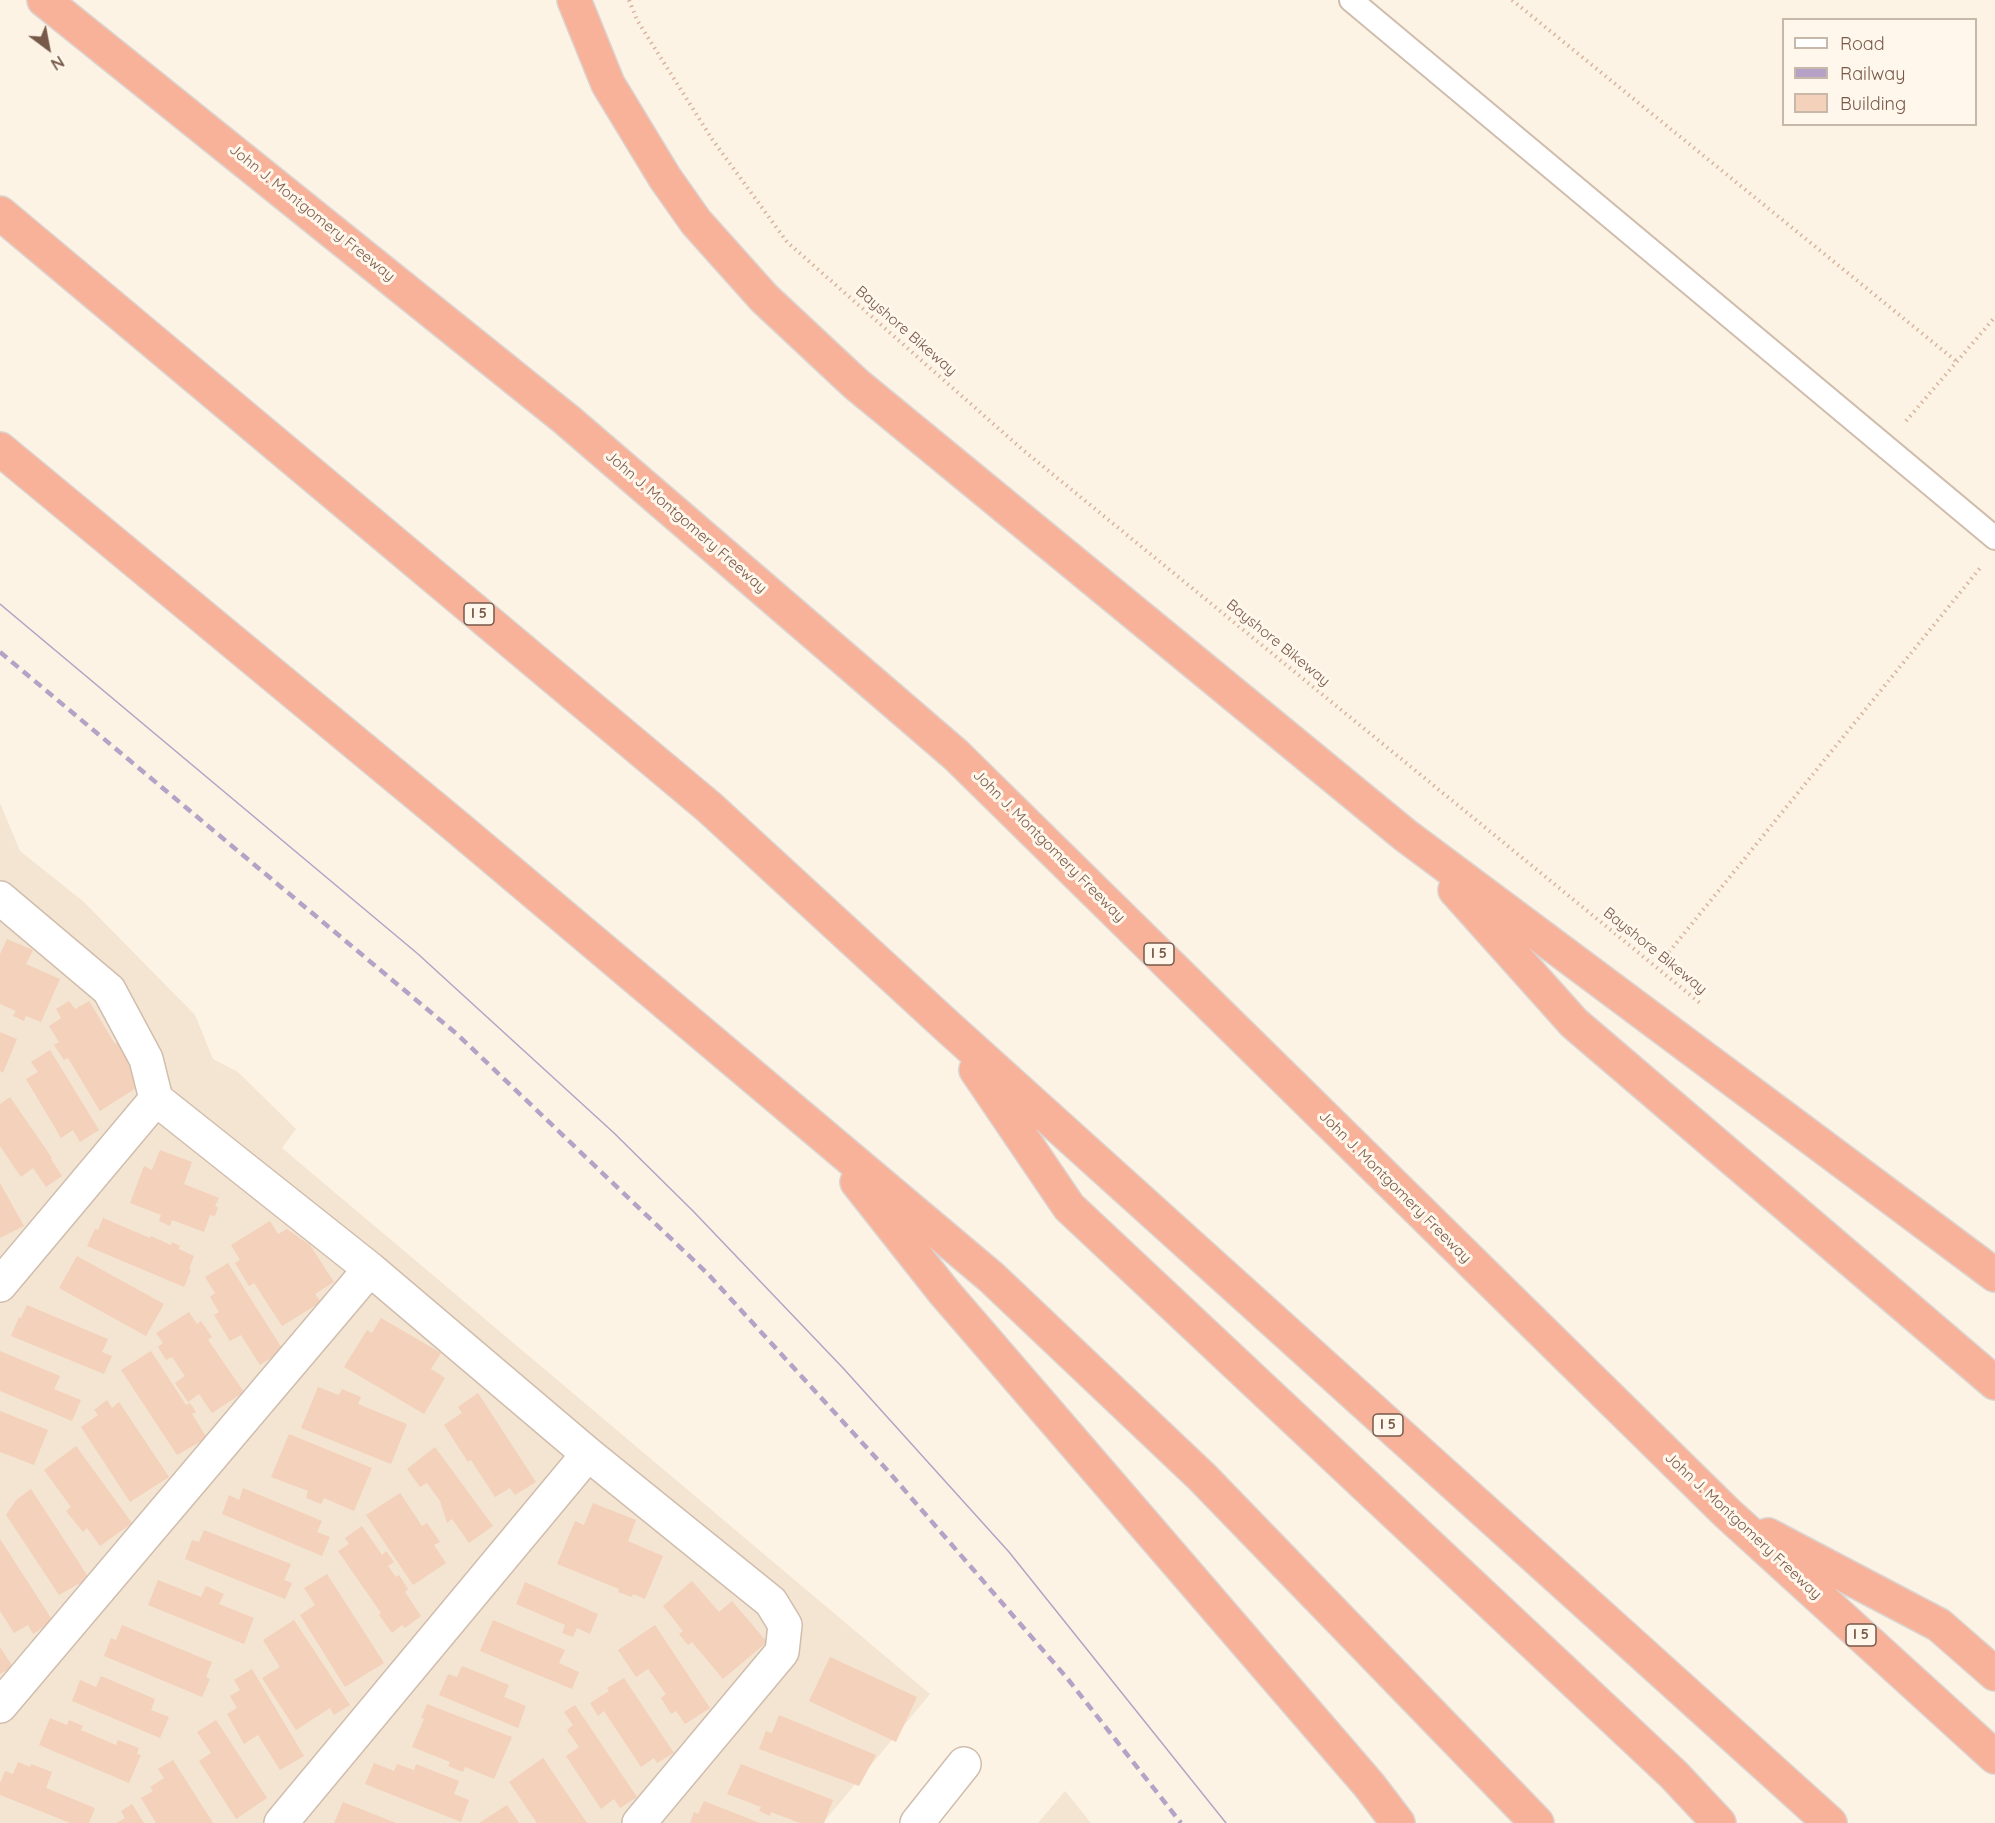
<!DOCTYPE html>
<html>
<head>
<meta charset="utf-8">
<style>
  body { margin:0 }
  #map { position:relative; width:1995px; height:1823px; overflow:hidden; background:#fdf3e4; font-family:Quicksand,sans-serif }
  canvas { display:block }
  .legend { position:absolute; left:1782px; top:18px; width:195px; height:108px; box-sizing:border-box; background:#fff7eb; border:2px solid #c8b8aa; margin:0; padding:8px 10px; list-style:none; font-size:18px; color:#765949 }
  .legend li { display:flex; align-items:center; gap:12px; height:30px }
  .legend b { width:30px; border:2px solid #c8b8aa }
  .north { position:absolute; left:18px; top:18px; width:60px; height:60px; -webkit-text-stroke:4px #fff7eb; paint-order:stroke; rotate:148deg; font-size:16px; font-weight:700; line-height:24px; text-align:center; color:#765949 }
  .north::after { content:''; display:block; margin:auto; width:21px; height:27px; background:#765949; clip-path:polygon(50% 0,100% 100%,50% 72%,0 100%) }
</style>
</head>
<body>
<div id="map">
<canvas width="1995" height="1823"></canvas>
<ul class="legend">
<li><b style="height:8px;background:#fff"></b>Road</li>
<li><b style="height:8px;background:#b6a2c6"></b>Railway</li>
<li><b style="height:16px;background:#f3d1bb"></b>Building</li>
</ul>
<div class="north">N</div>
</div>
<script>
const ctx = document.querySelector('canvas').getContext('2d');
ctx.lineJoin = 'round';
function fillPath(path, color) {
  ctx.fillStyle = color;
  ctx.fill(path, 'evenodd');
}
function poly(rows) {
  const path = new Path2D();
  for (const r of rows) {
    path.moveTo(r[0], r[1]);
    for (let i = 2; i < r.length; i += 2) path.lineTo(r[i], r[i + 1]);
  }
  return path;
}
function trace(path, color, width, dash) {
  ctx.strokeStyle = color;
  ctx.lineWidth = width;
  ctx.lineCap = dash ? 'butt' : 'round';
  ctx.setLineDash(dash || []);
  ctx.stroke(path);
}
function label(font, color, halo, rows, align = 'center') {
  ctx.font = font + ' Quicksand,sans-serif';
  ctx.lineWidth = 6;
  ctx.setLineDash([]);
  ctx.textBaseline = 'middle';
  ctx.strokeStyle = halo;
  ctx.fillStyle = color;
  for (const [text, x, y, turn = 0] of rows) {
    ctx.save();
    ctx.translate(x, y);
    ctx.rotate((+turn || 0) * Math.PI / 180);
    ctx.textAlign = isNaN(turn) ? turn : align;
    if (halo) ctx.strokeText(text, 0, 0);
    ctx.fillText(text, 0, 0);
    ctx.restore();
  }
}
fillPath(poly([
  [0,803,20,851,84,902,195,1015,213,1059,238,1072,296,1129,282,1148,930,1694,823,1823,0,1823],
  [1065,1791,1091,1823,1038,1823]
]), '#f4e5d2');
fillPath(poly([
  [7,939,33,950,26,964,60,979,41,1022,26,1016,24,1021,13,1016,16,1011,0,1004,0,954],
  [69,1001,75,1009,89,1001,115,1044,127,1036,141,1085,100,1111,68,1058,64,1060,54,1045,59,1042,49,1026,61,1018,56,1009],
  [0,1032,17,1039,3,1073,0,1071],
  [50,1050,99,1130,80,1142,73,1130,61,1138,26,1079,38,1072,31,1062],
  [10,1097,52,1158,51,1159,62,1176,46,1187,33,1168,21,1177,0,1146,0,1104],
  [160,1150,192,1162,184,1184,219,1198,215,1206,218,1207,215,1216,210,1215,204,1232,172,1220,170,1226,159,1221,161,1215,130,1203,144,1166,152,1170],
  [0,1183,24,1226,0,1238],
  [103,1218,150,1238,151,1236,171,1245,172,1242,180,1246,179,1249,194,1256,189,1269,191,1270,184,1287,87,1246,95,1229,98,1230],
  [270,1221,278,1234,287,1229,310,1245,334,1282,315,1294,321,1302,282,1326,254,1283,249,1286,235,1263,240,1260,231,1245],
  [77,1256,164,1304,146,1336,59,1288],
  [228,1263,283,1350,260,1365,241,1335,230,1341,214,1315,219,1312,210,1297,215,1293,205,1277],
  [27,1305,108,1339,102,1352,112,1356,104,1374,11,1336,19,1317,21,1318],
  [189,1312,197,1324,201,1321,212,1337,208,1340,244,1392,212,1413,199,1394,188,1402,175,1383,185,1376,172,1357,166,1360,158,1347,163,1343,156,1333],
  [381,1318,441,1353,431,1369,445,1378,424,1414,344,1367,367,1330,372,1333],
  [0,1351,60,1376,54,1389,81,1400,72,1421,0,1391],
  [151,1351,186,1405,190,1403,196,1412,192,1414,207,1438,177,1455,121,1370],
  [318,1387,339,1395,342,1389,361,1397,358,1404,407,1424,391,1464,301,1428],
  [478,1393,536,1482,515,1495,510,1488,495,1497,471,1460,468,1462,444,1425,462,1413,458,1407],
  [107,1400,112,1408,119,1402,169,1477,130,1502,81,1427,98,1415,94,1410],
  [0,1411,48,1430,34,1465,0,1452],
  [289,1434,372,1468,354,1511,324,1498,321,1504,306,1498,308,1491,271,1477],
  [76,1446,132,1523,100,1546,87,1528,83,1532,66,1511,71,1507,44,1470],
  [435,1447,493,1526,469,1543,452,1519,447,1523,440,1501,427,1483,420,1487,407,1469],
  [243,1488,322,1521,317,1532,330,1537,322,1556,222,1514,229,1495,239,1500],
  [31,1489,89,1578,59,1595,6,1515,16,1500],
  [400,1493,422,1526,427,1523,440,1542,434,1545,446,1563,413,1585,366,1515],
  [593,1503,636,1520,628,1541,663,1556,645,1599,633,1594,632,1597,618,1592,619,1589,557,1564,575,1521,584,1525],
  [362,1526,382,1555,386,1551,394,1562,388,1566,396,1577,399,1575,408,1589,405,1592,421,1616,405,1628,402,1625,392,1633,379,1615,381,1613,338,1551,349,1544,345,1538],
  [204,1530,291,1564,284,1580,292,1583,285,1599,185,1559,192,1540,199,1542],
  [0,1539,53,1621,33,1634,28,1625,14,1633,0,1611],
  [327,1574,384,1663,345,1687,300,1615,315,1605,304,1588],
  [158,1580,201,1597,206,1586,224,1594,219,1604,254,1618,244,1644,148,1605],
  [692,1581,719,1612,732,1601,767,1642,723,1679,692,1642,688,1645,679,1634,683,1631,663,1606],
  [525,1582,598,1614,590,1634,577,1628,573,1637,562,1633,565,1625,516,1604],
  [294,1620,350,1705,334,1715,330,1708,296,1730,262,1678,280,1667,263,1640],
  [493,1620,565,1650,559,1663,579,1672,572,1689,480,1651],
  [122,1625,212,1662,206,1677,210,1679,202,1697,104,1656,111,1638,116,1640],
  [655,1625,710,1708,685,1724,676,1711,671,1714,661,1698,666,1694,648,1669,636,1677,618,1650],
  [0,1647,13,1667,0,1674],
  [830,1657,917,1697,896,1742,809,1701],
  [462,1666,509,1685,504,1697,526,1706,518,1728,439,1695,448,1674,457,1677],
  [252,1669,304,1756,280,1770,258,1735,244,1744,227,1714,237,1708,230,1696,240,1690,234,1680],
  [101,1676,155,1699,151,1710,169,1717,160,1738,72,1701,80,1680,96,1687],
  [624,1678,674,1753,657,1763,654,1758,641,1767,604,1711,598,1716,590,1703,609,1691,607,1688],
  [427,1704,512,1737,494,1779,465,1767,463,1772,448,1766,450,1762,412,1747,424,1719,421,1718],
  [575,1705,637,1797,620,1808,614,1799,601,1809,566,1756,579,1747,567,1730,573,1725,564,1712],
  [779,1715,876,1755,859,1786,759,1749,766,1731,772,1733],
  [50,1718,67,1725,69,1720,83,1726,81,1730,116,1745,118,1740,139,1748,137,1754,141,1755,129,1783,39,1745],
  [216,1720,267,1798,236,1819,199,1761,211,1753,197,1732],
  [543,1758,587,1823,537,1823,509,1782],
  [173,1760,213,1823,156,1823,141,1798,153,1791,150,1787,164,1778,158,1769],
  [18,1762,30,1767,31,1764,52,1772,46,1788,95,1808,89,1823,70,1823,0,1795,0,1783,5,1771,13,1774],
  [374,1763,394,1771,397,1764,414,1770,416,1764,459,1781,454,1794,469,1800,461,1822,365,1784],
  [741,1764,833,1800,824,1823,800,1823,771,1812,770,1816,759,1811,761,1807,727,1794],
  [704,1801,760,1823,690,1823,694,1812,698,1814],
  [343,1802,396,1823,334,1823],
  [132,1804,144,1823,117,1823,125,1818,121,1811],
  [507,1805,519,1823,479,1823]
]), '#f3d1bb');
const lane = poly([
  [1351,0,1995,538]
]);
const street = poly([
  [0,898,109,990,146,1059,156,1099,370,1269,588,1454,771,1602,785,1625,782,1652,639,1823],
  [0,1285,156,1099],
  [0,1706,370,1269],
  [281,1823,588,1454],
  [917,1823,964,1764]
]);
const highway = poly([
  [44,0,567,420,956,755,1727,1513,1995,1757],
  [574,0,608,84,665,178,696,222,764,298,856,384,1405,835,1995,1275],
  [0,213,709,807,947,1026,1830,1823],
  [0,449,457,827,991,1277,1202,1477,1537,1823],
  [1455,890,1574,1023,1995,1383],
  [976,1070,1069,1207,1674,1775,1719,1823],
  [857,1182,944,1292,1369,1785,1398,1823],
  [1768,1535,1939,1625,1995,1674]
]);
trace(lane, '#d0bdad', 26);
trace(street, '#d0bdad', 36);
trace(highway, '#dbd4d0', 36);
trace(poly([
  [629,0,637,20,712,139,787,242,1023,450,1700,1003],
  [1512,0,1956,361],
  [1906,421,1995,317],
  [1669,952,1980,568]
]), '#d7b49e', 4, [1.5, 4.5]);
trace(lane, '#fff', 22);
trace(street, '#fff', 33);
trace(highway, '#f8b29a', 33);
trace(poly([
  [0,604,418,954,614,1133,693,1211,843,1368,1009,1552,1226,1823]
]), '#b6a2c6', 1.5);
trace(poly([
  [0,652,458,1035,708,1274,888,1471,1067,1678,1181,1823]
]), '#b6a2c6', 4.5, [9, 6]);
for (const [x, y, w] of [
  [479,614,30],
  [1159,954,30],
  [1388,1425,30],
  [1861,1635,30]
]) {
  const box = new Path2D();
  box.roundRect(x - w / 2, y - 11, w, 22, 4.5);
  ctx.fillStyle = '#fff7eb';
  ctx.fill(box);
  trace(box, '#765949', 1.5);
}
label('bold 14px', '#765949', null, [
  ["I 5",479,614],
  ["I 5",1159,954],
  ["I 5",1388,1425],
  ["I 5",1861,1635]
]);
label('15px', '#765949', '#fff7eb', [
  ["John J. Montgomery Freeway",312,213,39],
  ["Bayshore Bikeway",906,331,41],
  ["John J. Montgomery Freeway",686,522,41],
  ["Bayshore Bikeway",1278,643,39],
  ["John J. Montgomery Freeway",1049,846,45],
  ["Bayshore Bikeway",1655,951,39],
  ["John J. Montgomery Freeway",1395,1187,45],
  ["John J. Montgomery Freeway",1743,1526,43]
]);
</script>
</body>
</html>
